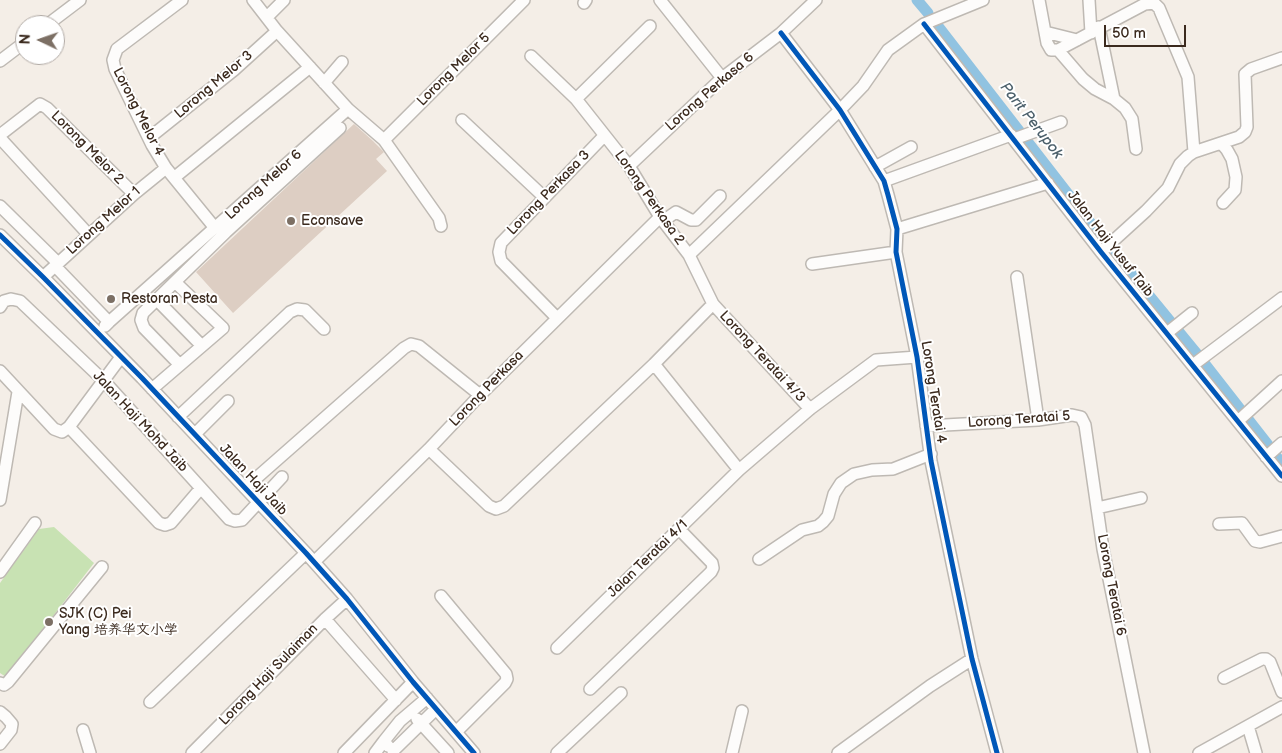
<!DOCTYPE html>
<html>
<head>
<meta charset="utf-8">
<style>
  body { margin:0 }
  #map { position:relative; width:1282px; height:753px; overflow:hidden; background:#f4eee7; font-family:"Balsamiq Sans",sans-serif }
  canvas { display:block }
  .north { position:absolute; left:15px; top:15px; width:50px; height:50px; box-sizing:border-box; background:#fff; border:1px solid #b1aaa5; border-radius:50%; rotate:273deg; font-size:14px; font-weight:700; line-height:20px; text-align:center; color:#3b2a1e }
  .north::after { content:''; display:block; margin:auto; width:18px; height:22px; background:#7c6f64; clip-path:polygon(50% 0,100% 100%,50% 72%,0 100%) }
  .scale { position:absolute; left:1104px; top:25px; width:82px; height:22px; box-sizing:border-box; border:2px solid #3b2a1e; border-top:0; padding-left:6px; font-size:15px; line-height:18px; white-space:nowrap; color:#3b2a1e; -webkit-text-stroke:4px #fff; paint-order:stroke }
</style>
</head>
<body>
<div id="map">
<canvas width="1282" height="753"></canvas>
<div class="north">N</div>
<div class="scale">50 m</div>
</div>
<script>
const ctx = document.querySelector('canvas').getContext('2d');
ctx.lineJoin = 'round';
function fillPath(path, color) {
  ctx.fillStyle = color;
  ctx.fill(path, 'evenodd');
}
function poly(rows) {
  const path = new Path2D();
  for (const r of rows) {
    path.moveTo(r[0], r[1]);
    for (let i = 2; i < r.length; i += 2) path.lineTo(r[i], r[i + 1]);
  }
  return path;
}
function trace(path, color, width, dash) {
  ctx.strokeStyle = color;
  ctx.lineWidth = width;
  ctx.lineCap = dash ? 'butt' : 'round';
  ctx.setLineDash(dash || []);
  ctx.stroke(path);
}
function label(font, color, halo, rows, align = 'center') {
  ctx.font = font + ' "Balsamiq Sans","LXGW WenKai TC",sans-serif';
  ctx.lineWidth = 4;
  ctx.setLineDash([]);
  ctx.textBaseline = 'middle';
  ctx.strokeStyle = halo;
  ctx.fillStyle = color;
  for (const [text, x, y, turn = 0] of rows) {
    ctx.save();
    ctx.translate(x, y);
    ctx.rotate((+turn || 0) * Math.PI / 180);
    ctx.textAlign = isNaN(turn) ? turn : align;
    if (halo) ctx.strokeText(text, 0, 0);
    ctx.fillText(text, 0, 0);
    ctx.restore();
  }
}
fillPath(poly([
  [54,527,94,563,6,677,0,673,0,583,39,529]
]), '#c8e2b3');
trace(poly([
  [917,0,928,13],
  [934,21,1103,239],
  [1110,248,1197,354],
  [1204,363,1268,445],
  [1275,455,1282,463]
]), '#91c3e1', 11);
fillPath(poly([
  [354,124,373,141,384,152,376,159,387,171,233,313,196,272]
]), '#ddcec3');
const minor = poly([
  [182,0,117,49,113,60,115,69,152,145,166,168,215,228],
  [253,0,277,31,348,109,384,140,439,218,441,226],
  [660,0,722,78],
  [1039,0,1047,43,1051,50,1058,50,1145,4,1154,3,1159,8,1188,77,1194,152],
  [1089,0,1091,33],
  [584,3,586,0],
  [267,17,284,0],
  [924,24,1101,252,1282,476],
  [47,25,80,0],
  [1099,27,1114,99,1125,108,1132,119,1136,149],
  [1045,32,1077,40],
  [781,33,840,110,884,181,888,195,897,229,896,252,917,357,931,461,940,505,972,659,997,753],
  [1058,50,1083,79,1095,89,1114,99],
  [531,56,576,99,629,166,660,217,689,255,713,304,810,409],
  [0,61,25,42],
  [324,83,342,62],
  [576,99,650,26],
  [462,120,544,197],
  [0,135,40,104,47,108,134,194],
  [0,138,89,235],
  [149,138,234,70,277,31],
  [1014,139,1061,122],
  [384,140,524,0],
  [1221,143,1227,150,1232,159,1236,177,1235,190,1223,203],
  [629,166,722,78,781,33,816,0],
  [875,167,911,147],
  [175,177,310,67],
  [884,181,1011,135],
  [0,206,58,263],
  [663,221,676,212,691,220,696,220,720,196],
  [897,229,1048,183],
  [0,235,43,277,142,378,306,553,347,599,413,682,474,753],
  [1101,252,1146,211,1168,188,1180,164,1188,156,1194,152,1239,137,1245,132,1247,127,1245,74,1251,69,1282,58],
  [689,255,840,110,863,86,888,50,924,24,983,0],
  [812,264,896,252],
  [55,266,109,322,105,326],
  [43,277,134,194,166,168],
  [1017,277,1038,420],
  [157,300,202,346],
  [0,307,4,301,11,299,20,301,104,381,229,519,235,521,242,520,282,477],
  [557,318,501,261,499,252,501,243,604,136],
  [109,322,348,109],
  [1167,333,1192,313],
  [654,364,739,470],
  [180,365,144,328,141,320,143,313,226,232,340,128],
  [1193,365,1282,298],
  [0,371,54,429,62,432,69,427,121,357],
  [152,389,223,328,175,282],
  [178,417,290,312,297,309,305,310,324,329],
  [1238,421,1282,381],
  [926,426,1038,420,1072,415,1081,417,1085,425,1103,549,1144,753],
  [69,427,159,523,165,525,171,523,201,488],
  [195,434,228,401],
  [429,449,489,506,496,509,504,506,654,364,713,304],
  [1266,457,1282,443],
  [245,488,404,348,411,344,419,346,480,395],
  [0,500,18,392],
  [1097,508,1141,498],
  [1219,524,1242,523,1255,541,1260,542,1282,536],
  [759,559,802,530,818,526,823,522,828,516,834,494,841,483,854,474,872,470,893,469,931,454],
  [314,562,429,449,480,395,660,217],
  [0,572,35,523],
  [441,596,506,674,507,679,505,683,456,732],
  [325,619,396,700],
  [557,648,739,470,810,409,876,360,917,357],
  [1224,678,1262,659,1266,659,1270,662,1282,692],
  [0,683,4,685,8,682,102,567],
  [590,689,711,572,713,568,712,563,679,529],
  [150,702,306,553],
  [0,712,6,717,12,724,11,730,0,744],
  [417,719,448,753],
  [1248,726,1256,753],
  [83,730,90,753],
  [384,741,400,721,427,698],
  [393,751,436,709],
  [192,753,325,619,347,599],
  [344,753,413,682],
  [375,753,384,741,388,746],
  [557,753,621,693],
  [732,753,742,711],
  [838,753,930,686,972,659],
  [1199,753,1282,707]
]);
trace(minor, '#beb9b3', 14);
trace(minor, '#fdfcfb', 11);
trace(poly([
  [924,24,1101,252,1282,476],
  [781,33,840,110,884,181,888,195,897,229,896,252,917,357,931,461,940,505,972,659,997,753],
  [0,235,43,277,142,378,306,553,347,599,413,682,474,753]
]), '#0057b8', 5);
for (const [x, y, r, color] of [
  [291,221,5,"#7c6f64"],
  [111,299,5,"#7c6f64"],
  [49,622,5,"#7c6f64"]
]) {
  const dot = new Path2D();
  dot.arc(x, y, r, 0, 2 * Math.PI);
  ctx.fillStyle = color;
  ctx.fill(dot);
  trace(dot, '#fff', 2);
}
label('14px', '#3b2a1e', '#fff', [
  ["Lorong Melor 5",454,70,-45],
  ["Lorong Melor 3",214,85,-40],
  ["Lorong Perkasa 6",710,92,-41],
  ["Lorong Melor 4",138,112,63],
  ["Lorong Melor 2",87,148,45],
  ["Lorong Melor 6",264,185,-42],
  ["Lorong Perkasa 3",549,193,-46],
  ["Lorong Perkasa 2",649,198,55],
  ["Lorong Melor 1",104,221,-42],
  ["Jalan Haji Yusuf Taib",1110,244,52],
  ["Lorong Teratai 4/3",762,357,47],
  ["Lorong Perkasa",487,389,-46],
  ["Lorong Teratai 4",933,392,81],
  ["Lorong Teratai 5",1019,420,-4],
  ["Jalan Haji Mohd Jaib",140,422,47],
  ["Jalan Haji Jaib",253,480,47],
  ["Jalan Teratai 4/1",648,559,-44],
  ["Lorong Teratai 6",1111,585,79],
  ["Lorong Haji Sulaiman",269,675,-46]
]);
label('14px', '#3b2a1e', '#fff', [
  ["Econsave",301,221],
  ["Restoran Pesta",121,299],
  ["SJK (C) Pei",59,614],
  ["Yang 培养华文小学",59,630]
], 'left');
label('italic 15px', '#4c606b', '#fff', [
  ["Parit Perupok",1031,121,52]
]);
</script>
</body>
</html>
